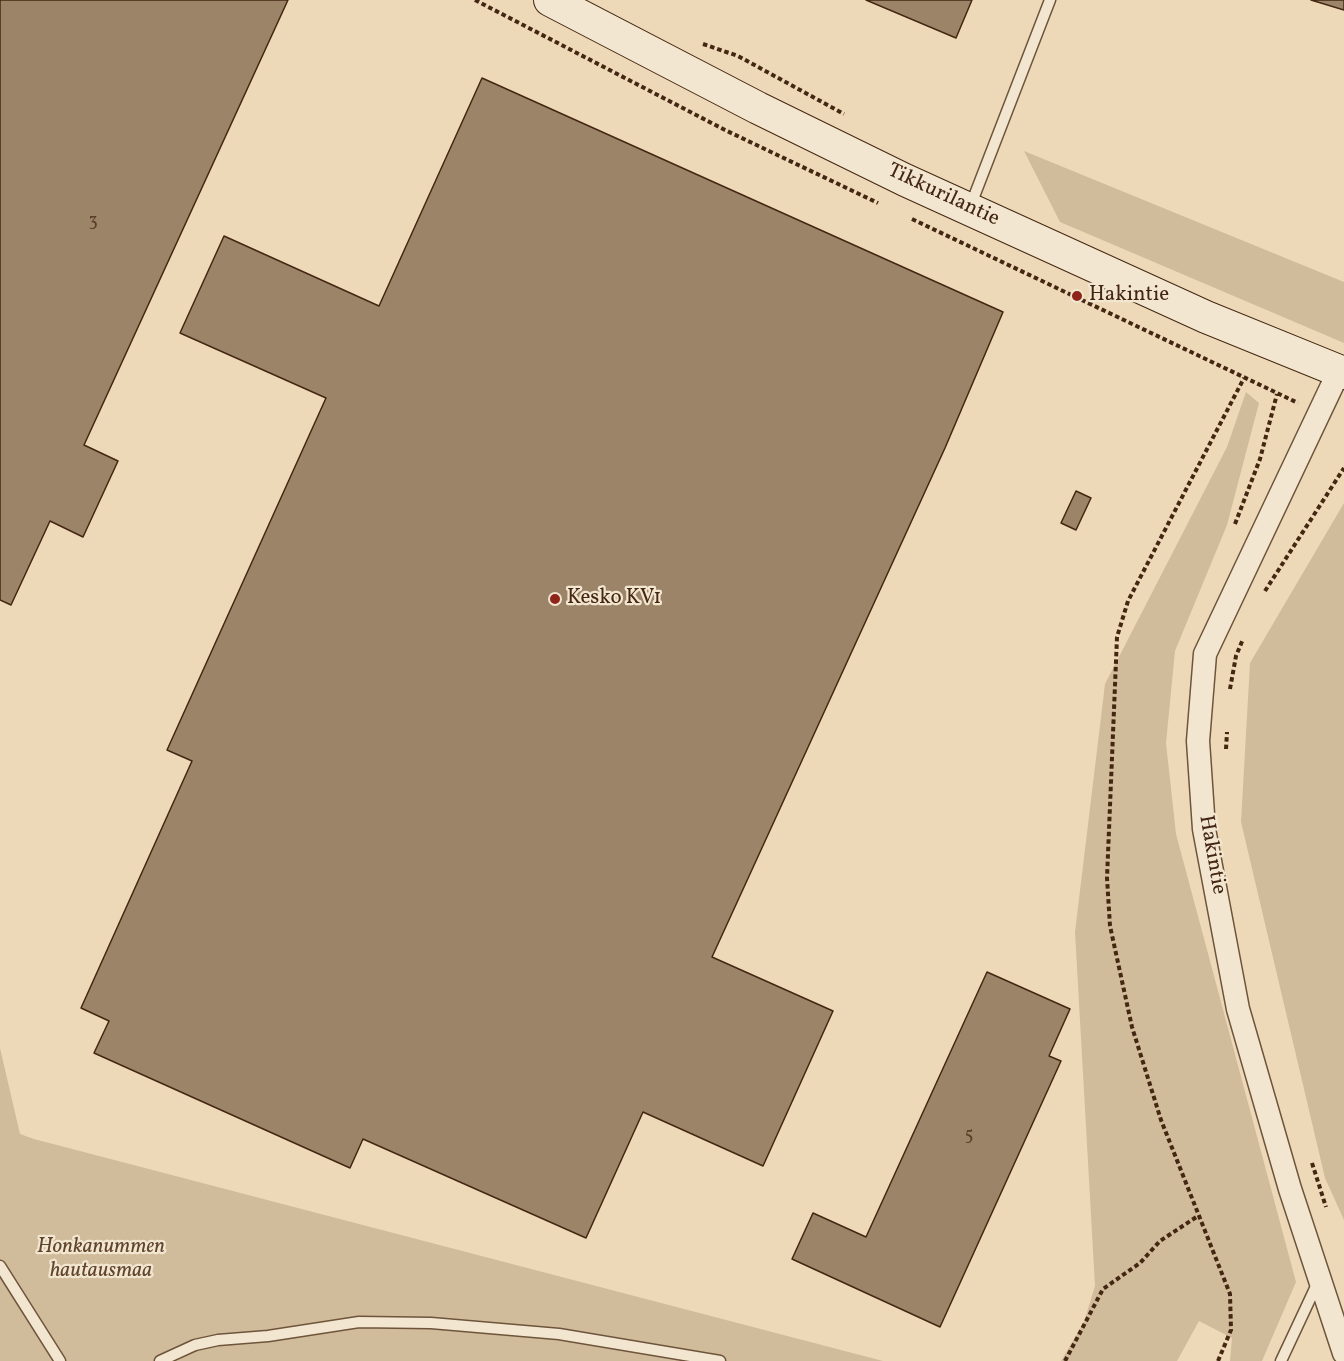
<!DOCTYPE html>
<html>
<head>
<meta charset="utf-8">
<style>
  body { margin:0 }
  canvas { display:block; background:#edd9b7 }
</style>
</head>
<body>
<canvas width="1344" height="1361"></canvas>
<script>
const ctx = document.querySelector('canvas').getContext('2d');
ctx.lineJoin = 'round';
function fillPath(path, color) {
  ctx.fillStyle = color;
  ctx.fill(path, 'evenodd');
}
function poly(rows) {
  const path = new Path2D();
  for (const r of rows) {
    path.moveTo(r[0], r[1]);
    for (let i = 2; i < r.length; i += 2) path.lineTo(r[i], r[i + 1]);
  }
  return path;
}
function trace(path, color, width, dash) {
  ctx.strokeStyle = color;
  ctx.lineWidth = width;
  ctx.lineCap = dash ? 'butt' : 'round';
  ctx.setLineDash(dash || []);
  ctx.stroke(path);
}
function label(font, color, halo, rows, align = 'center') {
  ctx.font = font + ' Vollkorn,serif';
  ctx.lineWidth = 4.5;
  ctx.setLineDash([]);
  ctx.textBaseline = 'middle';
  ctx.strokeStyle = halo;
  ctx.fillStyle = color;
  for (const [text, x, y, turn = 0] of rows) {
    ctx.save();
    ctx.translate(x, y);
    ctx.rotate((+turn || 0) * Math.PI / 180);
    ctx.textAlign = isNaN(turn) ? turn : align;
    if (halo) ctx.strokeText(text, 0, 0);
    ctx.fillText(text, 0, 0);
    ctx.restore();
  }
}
fillPath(poly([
  [1024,151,1344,282,1344,343,1060,222],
  [1246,392,1259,403,1227,525,1175,651,1166,743,1176,834,1296,1282,1262,1361,1230,1361,1232,1338,1199,1321,1177,1361,1061,1361,1084,1322,1095,1286,1075,932,1105,684,1227,447],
  [1344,503,1344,1220,1325,1178,1241,822,1250,663],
  [0,1048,20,1134,34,1139,883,1361,0,1361]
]), '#d0bb9b');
const building = poly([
  [0,0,288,0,84,445,118,461,83,537,50,521,11,605,0,600,0,0],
  [866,0,972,0,956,38,866,0],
  [1311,0,1344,0,1344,10,1311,0],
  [482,78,1003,312,945,448,712,957,833,1011,763,1166,643,1112,586,1238,363,1139,350,1168,94,1053,109,1021,81,1008,192,761,167,750,326,398,180,333,224,236,379,306,482,78],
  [1076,491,1091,498,1076,530,1061,523,1076,491],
  [987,972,1070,1009,1049,1056,1061,1061,940,1327,792,1259,813,1213,866,1237,987,972]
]);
fillPath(building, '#9c8468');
trace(building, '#442712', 1.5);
const lane = poly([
  [970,207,1050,0],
  [0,1266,60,1361],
  [160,1361,195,1345,218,1340,268,1336,359,1322,431,1323,559,1334,720,1361],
  [1281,1361,1318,1282]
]);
const street = poly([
  [1339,371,1205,654,1198,741,1204,829,1238,1009,1290,1189,1344,1353]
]);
const secondary = poly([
  [550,0,758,108,905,180,1206,317,1344,373]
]);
trace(lane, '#6e543b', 13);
trace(street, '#6e543b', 25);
trace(secondary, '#442712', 34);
trace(poly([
  [475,0,725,130,878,203],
  [703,44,738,56,844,114],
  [912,219,1298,403],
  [1235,524,1260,459,1277,394],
  [1265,591,1344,468],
  [1230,689,1236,656,1243,639],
  [1226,749,1227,732],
  [1312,1163,1326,1207],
  [1065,1361,1103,1289,1140,1263,1160,1241,1198,1216],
  [1218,1361,1231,1330,1230,1294,1161,1120,1132,1027,1110,926,1107,878,1117,637,1128,601,1244,378]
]), '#442712', 4, [4.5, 3]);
trace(lane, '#f3e6d0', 10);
trace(street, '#f3e6d0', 22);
trace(secondary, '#f3e6d0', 32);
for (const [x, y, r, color] of [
  [1077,296,6,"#8f2418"],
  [555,599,6,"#8f2418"]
]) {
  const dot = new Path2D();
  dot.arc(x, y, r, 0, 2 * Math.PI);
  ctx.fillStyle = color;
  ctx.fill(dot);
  trace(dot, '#f3e6d0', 2);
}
label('18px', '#5a3e28', null, [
  ["3",93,223],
  ["5",969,1137]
]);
label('21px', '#442712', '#f3e6d0', [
  ["Tikkurilantie",943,196,25],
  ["Hakintie",1211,855,80]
]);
label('21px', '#442712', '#f3e6d0', [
  ["Hakintie",1089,296],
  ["Kesko KV1",567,599]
], 'left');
label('italic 21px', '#60452d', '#f3e6d0', [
  ["Honkanummen",101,1248],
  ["hautausmaa",101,1272]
]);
</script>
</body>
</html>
